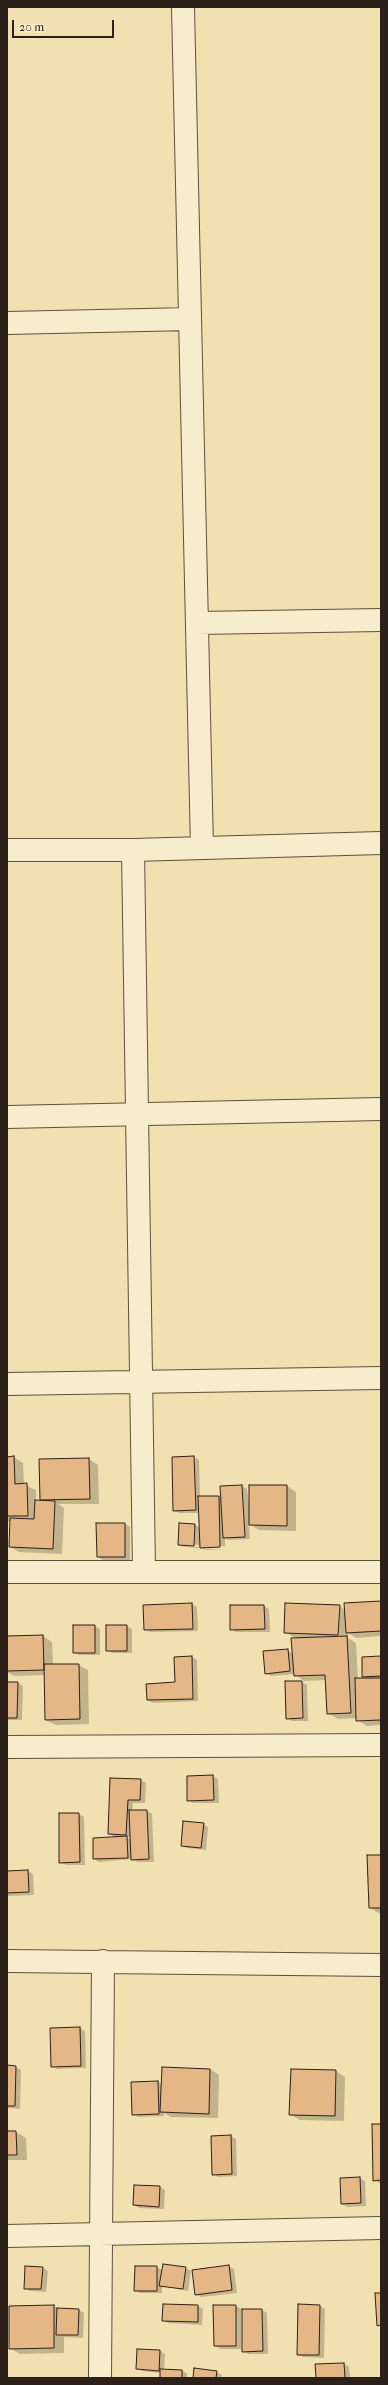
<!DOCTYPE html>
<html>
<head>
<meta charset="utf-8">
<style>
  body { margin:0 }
  #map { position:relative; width:388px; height:2385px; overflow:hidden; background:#f2e1b0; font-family:"IM FELL French Canon",serif }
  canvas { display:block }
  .frame { position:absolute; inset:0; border:8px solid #2d2018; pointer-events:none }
  .scale { position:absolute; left:12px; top:20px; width:102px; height:18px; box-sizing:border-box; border:2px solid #2d2018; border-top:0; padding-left:5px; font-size:12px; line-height:14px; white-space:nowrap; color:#2d2018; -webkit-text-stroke:3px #f7eccc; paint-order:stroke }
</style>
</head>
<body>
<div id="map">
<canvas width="388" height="2385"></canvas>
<div class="frame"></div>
<div class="scale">20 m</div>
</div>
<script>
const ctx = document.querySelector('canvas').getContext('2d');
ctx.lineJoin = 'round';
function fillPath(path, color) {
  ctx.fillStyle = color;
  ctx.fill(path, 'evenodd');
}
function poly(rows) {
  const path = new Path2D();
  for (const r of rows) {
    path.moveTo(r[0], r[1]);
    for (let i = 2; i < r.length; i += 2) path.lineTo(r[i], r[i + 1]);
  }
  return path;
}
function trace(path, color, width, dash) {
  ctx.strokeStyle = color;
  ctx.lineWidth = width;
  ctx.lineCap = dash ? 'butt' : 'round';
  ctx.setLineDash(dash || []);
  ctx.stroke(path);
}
fillPath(poly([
  [14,1457,23,1463,24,1485,36,1490,36,1501,46,1502,41,1499,89,1459,98,1465,99,1504,58,1504,64,1508,62,1554,19,1552,10,1547,11,1521,7,1522,7,1458],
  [194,1457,199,1460,200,1497,219,1497,222,1499,242,1486,247,1489,250,1511,287,1486,296,1492,296,1531,259,1530,249,1524,250,1539,229,1540,225,1538,225,1546,205,1547,205,1549,225,1550,206,1550,199,1546,199,1548,184,1547,179,1544,180,1524,195,1525,200,1528,200,1513,179,1513,174,1510],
  [183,1544,199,1545,199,1547,183,1546],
  [97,1524,125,1524,130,1527,130,1560,103,1560,98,1557],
  [381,1602,381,1636,356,1638,348,1633,348,1638,356,1643,358,1679,368,1679,363,1677,381,1657,381,1725,367,1726,357,1720,357,1718,338,1719,328,1713,327,1680,304,1681,295,1674,271,1676,266,1673,287,1650,293,1654,297,1639,285,1632,339,1606,345,1610],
  [192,1604,197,1607,198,1631,150,1632,145,1629],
  [264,1606,269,1609,270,1632,236,1632,231,1629],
  [95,1626,100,1629,100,1655,79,1655,74,1652],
  [127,1626,132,1629,132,1653,112,1653,107,1650],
  [43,1636,52,1642,53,1665,79,1665,88,1670,89,1724,56,1725,46,1720,45,1675,14,1676,7,1672,7,1637],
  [192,1657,197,1660,198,1701,153,1703,148,1700,176,1683],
  [286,1682,302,1682,307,1685,308,1721,292,1721,287,1718],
  [7,1683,18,1683,23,1686,22,1720,7,1720],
  [213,1776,218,1779,219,1803,193,1803,188,1800,188,1777],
  [111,1779,140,1780,146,1783,145,1803,133,1803,132,1811,147,1811,152,1814,154,1862,138,1862,132,1859,99,1862,94,1859,116,1838,109,1833],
  [126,1837,131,1837,132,1840],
  [79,1814,84,1817,85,1865,66,1865,60,1862],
  [203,1824,208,1827,206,1850,187,1848,182,1845],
  [381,1856,381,1913,379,1913,370,1908],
  [28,1871,33,1874,34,1895,7,1896,7,1872],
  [80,2028,85,2031,86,2068,57,2069,52,2066],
  [7,2066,15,2067,21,2070,20,2109,7,2108],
  [210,2069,219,2075,218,2118,171,2117,164,2113,164,2116,138,2117,133,2114,158,2082,162,2084],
  [336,2071,345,2077,344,2121,300,2120,290,2114],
  [381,2125,381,2184,374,2180],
  [7,2132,16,2132,26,2138,27,2160,7,2160],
  [231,2136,236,2139,237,2176,218,2177,213,2174],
  [359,2178,365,2181,366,2206,347,2207,342,2204],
  [160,2187,165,2190,164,2209,139,2208,134,2205],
  [228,2266,234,2269,237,2293,201,2297,196,2294],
  [157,2267,163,2271,186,2268,191,2271,188,2291,162,2286,162,2293,140,2293,135,2290],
  [43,2268,48,2271,46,2292,30,2291,25,2288],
  [299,2305,320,2306,325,2309,324,2358,303,2357,298,2354],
  [54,2306,60,2309,79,2310,84,2313,83,2338,64,2337,64,2353,20,2354,10,2348],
  [198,2306,203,2309,202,2325,168,2323,163,2320],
  [236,2306,241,2309,241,2349,221,2349,215,2346],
  [262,2310,267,2313,268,2354,248,2354,243,2351],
  [138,2350,160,2351,165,2354,164,2370,182,2370,187,2374,187,2378,161,2378,161,2373,142,2371,137,2368],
  [344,2364,349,2367,350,2378,317,2378,317,2365],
  [216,2372,222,2375,221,2378,194,2378]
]), '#0003');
const building = poly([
  [14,1456,15,1484,27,1483,28,1516,7,1516,7,1457,14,1456],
  [194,1456,196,1510,173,1511,172,1457,194,1456],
  [89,1458,90,1499,40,1500,39,1459,89,1458],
  [242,1485,245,1537,223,1538,220,1486,242,1485],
  [249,1485,287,1485,287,1526,249,1525,249,1485],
  [198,1496,219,1496,220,1547,200,1548,198,1496],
  [35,1500,55,1501,53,1549,9,1547,10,1518,34,1519,35,1500],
  [96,1523,125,1523,125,1557,97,1557,96,1523],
  [179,1523,195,1524,194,1546,178,1545,179,1523],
  [381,1601,381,1631,346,1633,344,1603,381,1601],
  [192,1603,193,1629,144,1630,143,1605,192,1603],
  [285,1603,340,1605,338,1635,284,1633,285,1603],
  [230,1605,264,1605,265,1629,230,1630,230,1605],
  [73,1625,95,1625,95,1653,73,1653,73,1625],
  [106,1625,127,1625,127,1651,106,1651,106,1625],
  [43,1635,44,1670,7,1671,7,1636,43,1635],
  [347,1636,351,1713,327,1714,325,1675,294,1676,291,1638,347,1636],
  [288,1649,290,1671,265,1674,263,1651,288,1649],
  [192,1656,193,1699,147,1700,146,1684,175,1682,174,1657,192,1656],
  [381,1656,381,1676,362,1677,362,1657,381,1656],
  [44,1664,79,1664,80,1719,45,1720,44,1664],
  [355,1678,381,1678,381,1720,356,1721,355,1678],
  [285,1681,302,1681,303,1718,286,1719,285,1681],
  [7,1682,18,1682,17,1718,7,1718,7,1682],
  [213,1775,214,1800,187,1801,187,1776,213,1775],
  [110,1778,141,1779,140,1800,128,1800,126,1835,108,1834,110,1778],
  [129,1810,147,1810,149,1859,131,1860,129,1810],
  [59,1813,79,1813,80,1862,59,1863,59,1813],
  [183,1821,204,1823,201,1848,181,1846,183,1821],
  [127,1836,128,1858,93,1859,93,1838,127,1836],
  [367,1855,381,1855,381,1908,369,1908,367,1855],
  [28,1870,29,1892,7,1893,7,1871,28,1870],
  [80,2027,81,2066,51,2067,50,2028,80,2027],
  [7,2065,16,2066,15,2106,7,2106,7,2065],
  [162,2067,210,2069,209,2114,160,2112,162,2067],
  [291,2069,336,2070,335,2116,289,2115,291,2069],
  [158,2081,159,2114,132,2115,131,2082,158,2081],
  [372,2124,381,2124,381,2180,373,2181,372,2124],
  [7,2131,16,2131,17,2155,7,2155,7,2131],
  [231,2135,232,2174,212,2175,211,2136,231,2135],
  [360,2177,361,2203,341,2204,340,2178,360,2177],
  [134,2185,160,2186,159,2207,133,2205,134,2185],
  [163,2264,186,2267,183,2289,159,2286,163,2264],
  [229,2265,232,2290,195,2295,192,2270,229,2265],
  [25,2266,43,2267,41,2289,24,2289,25,2266],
  [135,2266,157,2266,157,2291,134,2291,135,2266],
  [375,2293,381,2293,381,2325,377,2326,375,2293],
  [163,2304,198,2305,198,2322,162,2321,163,2304],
  [298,2304,320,2305,319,2355,297,2355,298,2304],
  [54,2305,54,2348,9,2349,9,2306,54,2305],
  [213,2305,236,2305,236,2346,214,2346,213,2305],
  [57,2308,79,2309,78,2335,56,2335,57,2308],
  [242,2309,262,2309,263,2351,242,2352,242,2309],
  [137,2349,160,2350,159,2371,136,2369,137,2349],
  [344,2363,345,2378,316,2378,315,2364,344,2363],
  [194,2368,217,2371,216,2378,193,2378,194,2368],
  [160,2369,182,2370,182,2378,160,2378,160,2369]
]);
fillPath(building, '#e5b686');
trace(building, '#2d2018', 1);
const minor = poly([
  [183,7,202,848],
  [7,323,190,319],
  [197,623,381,620],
  [7,850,133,850,381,843],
  [133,850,144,1570],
  [7,1117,381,1109],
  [7,1384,381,1378],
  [7,1572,381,1572],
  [7,1747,381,1745],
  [7,1961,381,1965],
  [7,2236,381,2228],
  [100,2378,103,1961]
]);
trace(minor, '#5e503e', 24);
trace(minor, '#f7eccc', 22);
</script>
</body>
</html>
